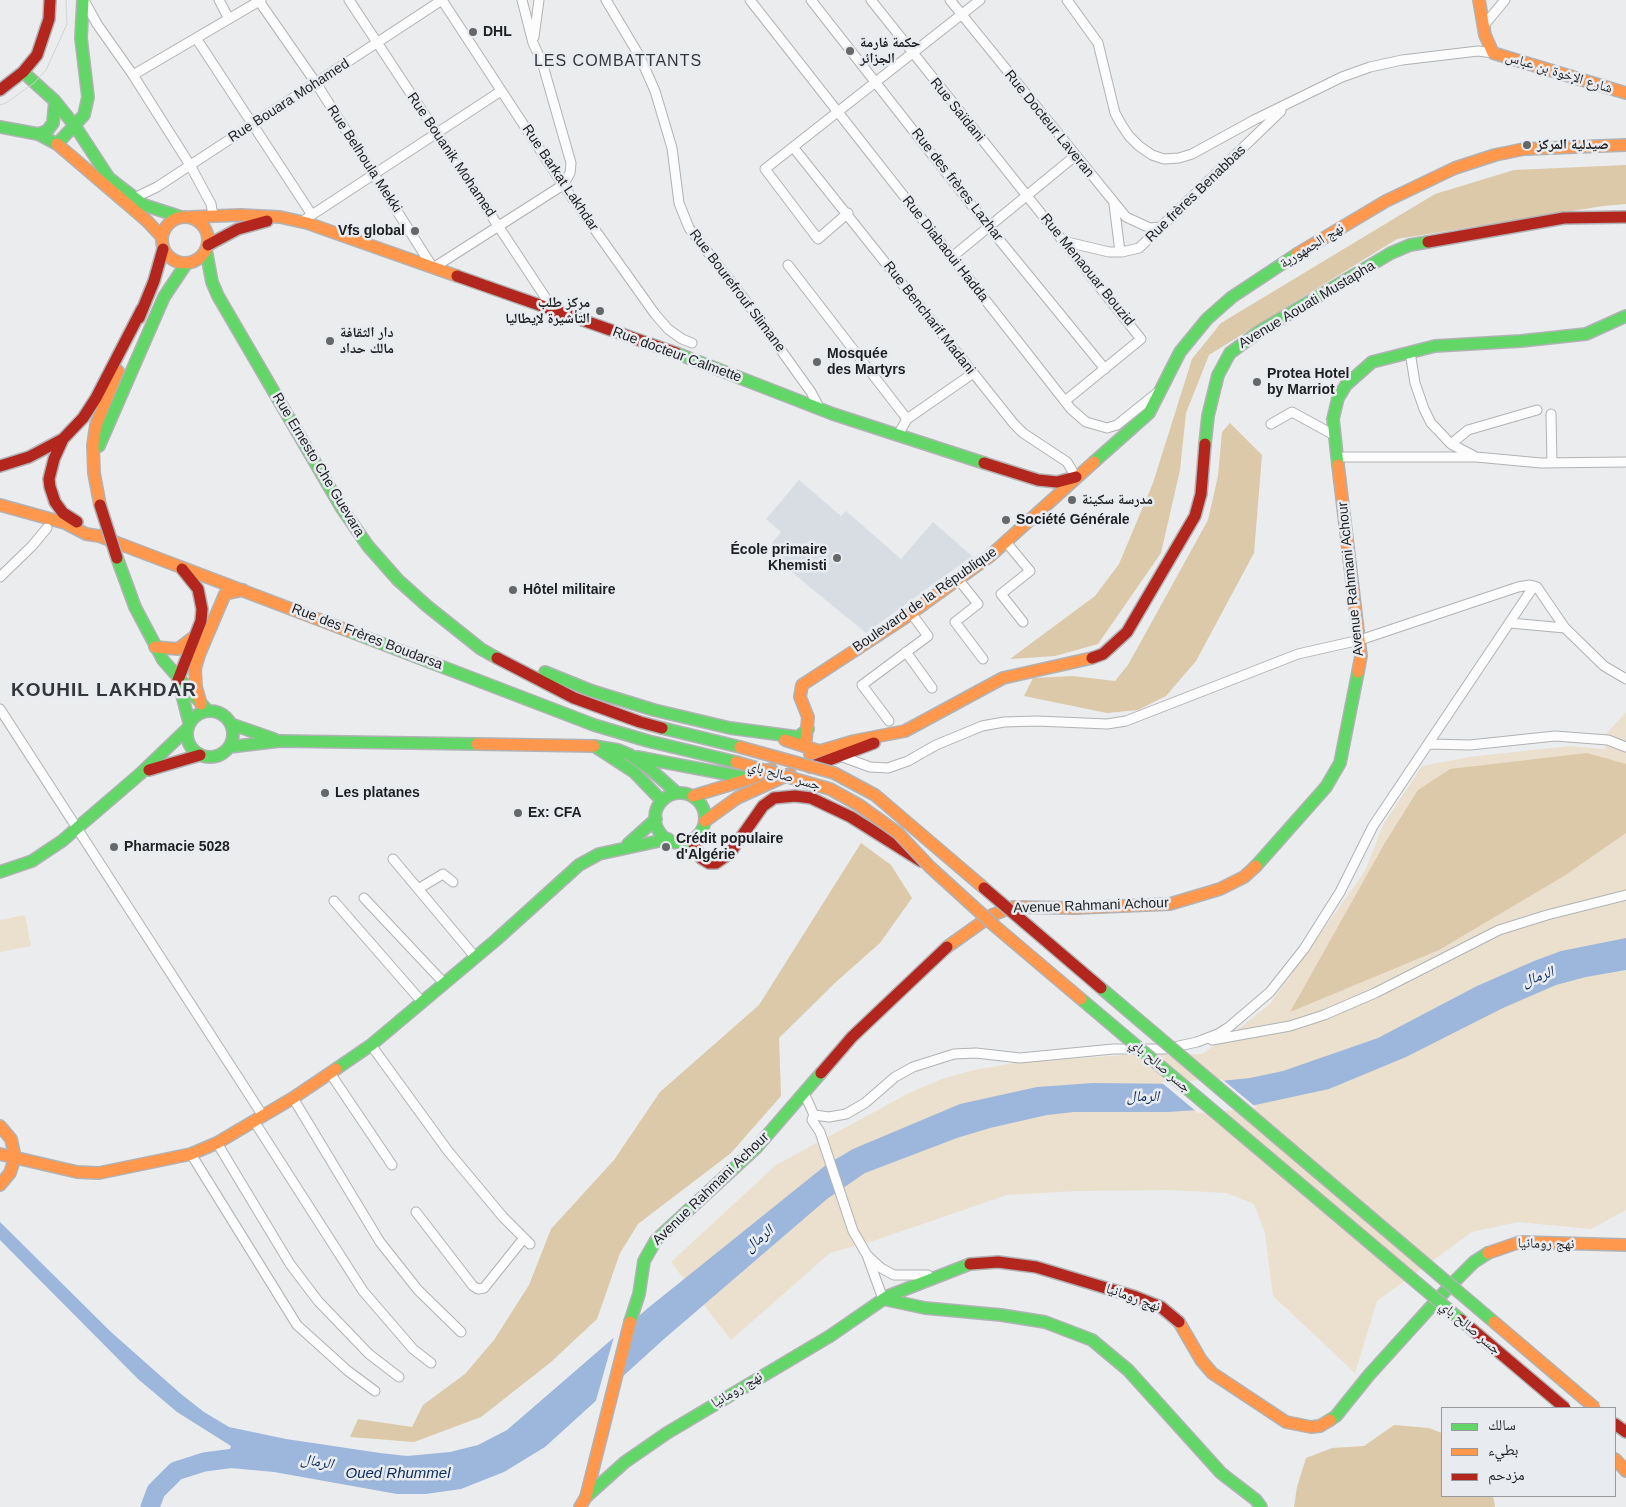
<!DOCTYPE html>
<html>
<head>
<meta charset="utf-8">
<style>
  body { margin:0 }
  #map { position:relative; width:1626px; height:1507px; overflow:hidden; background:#eaecee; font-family:Helvetica,"Noto Naskh Arabic",sans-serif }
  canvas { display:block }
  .legend { position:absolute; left:1441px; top:1407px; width:175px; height:90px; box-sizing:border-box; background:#e8ebf0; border:1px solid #97999d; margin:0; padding:6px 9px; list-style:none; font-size:15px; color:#1e1f20 }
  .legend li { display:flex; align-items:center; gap:10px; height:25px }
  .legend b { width:25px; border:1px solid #97999d }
</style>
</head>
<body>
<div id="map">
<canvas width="1626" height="1507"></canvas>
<ul class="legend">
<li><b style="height:6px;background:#63d668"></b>سالك</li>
<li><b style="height:6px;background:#ff974d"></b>بطيء</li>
<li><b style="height:6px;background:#b3261e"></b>مزدحم</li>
</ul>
</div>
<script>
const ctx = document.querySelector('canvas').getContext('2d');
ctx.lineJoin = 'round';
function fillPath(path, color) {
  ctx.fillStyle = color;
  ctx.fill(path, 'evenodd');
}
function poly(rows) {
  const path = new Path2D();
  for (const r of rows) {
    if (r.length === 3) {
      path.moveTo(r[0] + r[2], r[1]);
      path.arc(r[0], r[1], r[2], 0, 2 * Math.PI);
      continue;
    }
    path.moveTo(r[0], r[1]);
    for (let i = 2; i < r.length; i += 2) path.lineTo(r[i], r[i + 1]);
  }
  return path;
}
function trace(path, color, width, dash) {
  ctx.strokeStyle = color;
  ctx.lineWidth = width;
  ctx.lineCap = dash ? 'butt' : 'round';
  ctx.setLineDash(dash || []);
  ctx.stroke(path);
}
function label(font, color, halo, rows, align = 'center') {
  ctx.font = font + ' Helvetica,"Noto Naskh Arabic",sans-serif';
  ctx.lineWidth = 5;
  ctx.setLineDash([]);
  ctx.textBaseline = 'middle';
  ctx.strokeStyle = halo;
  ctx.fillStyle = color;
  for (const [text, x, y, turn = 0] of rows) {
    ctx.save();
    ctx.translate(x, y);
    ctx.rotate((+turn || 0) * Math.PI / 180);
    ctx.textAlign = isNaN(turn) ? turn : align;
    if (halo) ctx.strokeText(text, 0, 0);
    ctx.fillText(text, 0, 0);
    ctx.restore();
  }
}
fillPath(poly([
  [799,480,841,516,846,511,901,559,933,522,972,556,866,633,772,556,772,543,781,532,766,519]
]), '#d8dde4');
fillPath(poly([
  [1626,712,1626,1210,1591,1229,1518,1222,1472,1232,1377,1301,1355,1373,1273,1296,1265,1233,1254,1204,1227,1193,1170,1190,1075,1191,1007,1195,873,1241,830,1253,731,1340,671,1262,776,1165,911,1092,942,1079,974,1070,1014,1063,1124,1055,1202,1054,1241,1027,1270,1004,1365,871,1383,825,1422,766,1469,757,1569,746,1605,749,1606,734],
  [25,915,31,946,0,952,0,920]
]), '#ebe0cd');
fillPath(poly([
  [1626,165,1626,204,1603,206,1397,239,1209,355,1186,413,1180,470,1161,553,1098,644,1055,656,1010,659,1095,596,1119,564,1153,483,1192,359,1221,323,1435,194,1514,170],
  [1230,423,1262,455,1254,553,1196,661,1166,696,1138,710,1107,713,1024,696,1033,678,1073,676,1115,681,1128,665,1208,520,1218,476,1222,432],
  [1587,753,1626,764,1626,833,1564,876,1439,950,1290,1012,1386,841,1418,790,1450,769],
  [861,843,891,865,912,898,880,943,836,982,779,1038,781,1096,731,1153,638,1224,620,1253,597,1319,551,1362,481,1417,414,1442,350,1437,358,1419,412,1427,423,1405,465,1374,494,1340,529,1285,551,1229,614,1160,660,1092,759,1005],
  [1394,1425,1429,1428,1442,1433,1442,1496,1493,1496,1495,1507,1294,1507,1297,1487,1306,1458,1332,1448,1364,1446]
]), '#dbc9a9');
fillPath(poly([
  [1626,938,1626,970,1586,977,1556,985,1503,1008,1406,1057,1329,1089,1246,1107,1167,1112,1074,1112,1047,1115,990,1128,957,1138,865,1173,827,1199,664,1339,545,1447,504,1472,461,1489,426,1494,397,1494,274,1472,219,1467,219,1454,229,1453,231,1446,177,1412,138,1379,0,1240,0,1222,111,1332,181,1394,204,1412,229,1427,286,1439,380,1453,407,1456,450,1452,478,1445,507,1430,648,1308,826,1165,853,1149,960,1104,1037,1087,1093,1083,1191,1084,1250,1078,1283,1071,1378,1038,1477,986,1534,961,1561,951]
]), '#9db7dc');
fillPath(poly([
  [1222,1079,1257,1108,1198,1113,1161,1082],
  [638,1314,619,1382,595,1404,615,1333]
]), '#eaecee');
trace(poly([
  [150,1507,156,1491,176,1471,204,1462,242,1457]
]), '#9db7dc', 19);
const street = poly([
  [219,0,229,19],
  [349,0,553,309],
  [442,0,563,185,655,314,668,329,682,339,692,343],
  [606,0,640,57,655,91,672,148,679,203,689,228,745,300,811,392,820,409],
  [750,0,1071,409,1086,422,1107,428,1117,425,1158,392],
  [811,0,988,226,1105,369],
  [871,0,1141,339,1065,401],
  [950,0,1126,217,1150,228,1161,227],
  [1067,0,1098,43,1115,113,1121,124,1129,136,1139,146,1152,155,1164,159,1179,158,1192,154,1254,120,1342,77,1370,67,1402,60,1478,51,1493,53],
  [259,1,316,83,433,268,563,185,570,173,571,163,542,62,533,43,522,0],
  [85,2,97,24,133,75,190,165,211,204,213,215],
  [1485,24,1505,0],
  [534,37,539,0],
  [196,38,312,215],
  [133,75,261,0],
  [793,147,1014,424,1023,433,1067,462,1076,477],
  [134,198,157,187,442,0],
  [1114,204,1120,252],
  [848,213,818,239,765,169,980,0],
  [301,222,501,91],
  [1063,241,1109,252,1122,252,1139,248,1281,111],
  [952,257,1075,156],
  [788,265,907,419],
  [1410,352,1415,383,1424,409,1431,423,1451,444,1474,456],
  [1551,414,1552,463],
  [1271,424,1292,412,1334,435],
  [898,435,907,419,972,374],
  [1451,444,1468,430,1537,410],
  [1337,457,1476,457,1541,463,1626,462],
  [1006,542,1030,571,1001,594,1023,622],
  [0,577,32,546,47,528],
  [958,579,978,604,955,622,983,659],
  [1510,623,1565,628,1604,666,1626,679],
  [906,652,932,688],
  [0,709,263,1116],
  [889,721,862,685,928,636,911,613],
  [1430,744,1470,745,1555,736,1608,740,1626,747],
  [840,756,870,767,888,768,908,761,936,745,982,726,1004,722,1037,721,1107,724,1126,721,1298,654,1360,640,1518,587,1530,585,1537,587,1565,628],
  [393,859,476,958],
  [418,889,443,874,453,882],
  [364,898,444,983],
  [334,901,422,1002],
  [1212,1040,1290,1026,1324,1015,1375,993,1499,930,1547,915,1626,895],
  [371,1045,448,1151,503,1217,530,1244],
  [330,1073,392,1165],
  [804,1093,814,1115,812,1120,820,1132,853,1231,867,1255,883,1299],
  [293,1098,380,1242,418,1290,461,1332],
  [814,1115,829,1117,846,1114,865,1103,895,1077,913,1067,954,1054,976,1053,1020,1058,1113,1049,1165,1049,1197,1042,1218,1034,1229,1027,1270,992,1304,949,1340,892,1373,826,1534,586],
  [254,1121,363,1291,413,1349,431,1363],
  [217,1143,290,1264,318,1301,369,1354,399,1377],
  [191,1154,297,1325,348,1371,375,1391],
  [416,1212,473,1286,478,1289,484,1288,524,1238],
  [868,1256,881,1268,894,1275,928,1275]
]);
const fast = poly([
  [23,72,55,101,75,126,109,178,144,205,181,217],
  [0,127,38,134,57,144,84,115,88,97,81,38,83,0],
  [38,134,47,131,53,123,55,101],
  [206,250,212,282,218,296,341,507,368,546,398,580,427,606,481,649,497,658],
  [676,353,833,414,984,463],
  [1205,444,1208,416,1218,375,1230,353,1260,331,1391,253,1410,245,1428,242],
  [99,446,164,297,186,264],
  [1094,462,1149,413,1180,352,1207,319,1232,297,1297,254],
  [1338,465,1333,419,1338,398,1346,385,1372,362,1435,346,1521,341,1586,334,1626,316],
  [117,558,135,607,163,660,207,710],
  [349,631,594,725,648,741,736,762],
  [545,672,592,691,654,710,730,728,798,737,808,729],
  [179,683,189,722],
  [210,734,23],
  [231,724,274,739],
  [662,728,740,747],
  [229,747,280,741,477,744],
  [637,757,748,778],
  [680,818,25],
  [662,801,634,772,594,746,618,750,630,755,649,768,677,793],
  [628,844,656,819],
  [1256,866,1326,787,1340,763,1358,672],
  [0,872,32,861,62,841,140,774,187,729],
  [336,1069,371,1045,496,940,579,865,599,854,668,839],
  [883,1299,925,1308,1001,1315,1045,1322,1092,1340,1128,1370,1221,1473,1256,1500,1261,1507],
  [630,1322,639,1294,644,1261,656,1240,757,1147,821,1073],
  [1330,1420,1336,1416,1369,1375,1447,1289,1474,1262,1488,1253],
  [586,1497,625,1462,667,1433,830,1336,888,1296,970,1264]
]);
const slow = poly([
  [1479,0,1485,35,1493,53,1626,93],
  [57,144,147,221,161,236],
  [185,240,23],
  [191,217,240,215,280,217,307,223,457,276],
  [1297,254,1386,201,1455,168,1495,155,1524,149,1626,145],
  [1338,465,1361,656,1358,672],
  [0,505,65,523,86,534,99,536,349,631],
  [100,505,94,473,93,445,96,425,118,371],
  [155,647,178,649,195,636],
  [201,704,196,687,195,669,199,655,225,594,243,590],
  [806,739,808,717,800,697,802,685,903,619,990,556,1094,462],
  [785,740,819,751],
  [477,744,594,746],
  [810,754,854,741,905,731,1003,678,1092,658],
  [693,796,752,778,771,769],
  [705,821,737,798,790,774],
  [947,947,992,915,1013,907,1075,908,1170,904,1220,889,1244,877,1256,866],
  [0,1126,11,1139,15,1157,10,1173,0,1185],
  [0,1154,77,1172,99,1173,191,1154,217,1143,293,1098,336,1069],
  [1488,1253,1520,1242,1626,1245],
  [1179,1322,1201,1360,1212,1373,1286,1422,1311,1427,1320,1426,1330,1420],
  [1615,1459,1626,1471],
  [580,1507,586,1497,630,1322]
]);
const jam = poly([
  [0,90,23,72,37,55,49,19,50,0],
  [1428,242,1564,218,1626,217],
  [208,245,238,229,267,221],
  [457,276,676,353],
  [139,318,154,281,163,249],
  [63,439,54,459,49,479,50,487,55,502,63,513,77,522],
  [984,463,1038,480,1057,482,1076,477],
  [0,466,29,457,63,439,83,418,96,398,142,309],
  [497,658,574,698,640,722,662,728],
  [1092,658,1103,654,1127,632,1195,516,1201,494,1205,444],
  [178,680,201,621,202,609,198,589,182,569],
  [810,767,874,743],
  [149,770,200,755],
  [692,840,701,858,709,863,716,863,730,853,763,806,774,798,795,796,811,798,851,817,921,861],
  [821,1073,852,1037,947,947],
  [970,1264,998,1262,1036,1267,1136,1297,1161,1307,1179,1322],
  [1615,1424,1626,1432]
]);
trace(street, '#b0b2b4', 11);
trace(fast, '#b0b2b4', 14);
trace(slow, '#b0b2b4', 14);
trace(jam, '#b0b2b4', 14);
trace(street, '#fcfcfc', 9);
trace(fast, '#63d668', 11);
trace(slow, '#ff974d', 11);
trace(jam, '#b3261e', 11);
trace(poly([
  [0,105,6,103,34,83,46,70,67,24,66,0]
]), '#d2d2d3', 1);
const fastBridge = poly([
  [1101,988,1494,1322],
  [1081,999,1461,1320]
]);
const slowBridge = poly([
  [740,747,834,773,875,795,984,888],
  [736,762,830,789,859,805,898,833,930,867,996,927,1081,999],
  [1494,1322,1595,1408]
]);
const jamBridge = poly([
  [100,505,117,558],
  [984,888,1101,988],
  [1461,1320,1565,1408]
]);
trace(fastBridge, '#b0b2b4', 14, []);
trace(slowBridge, '#b0b2b4', 14, []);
trace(jamBridge, '#b0b2b4', 14, []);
trace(fastBridge, '#63d668', 11);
trace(slowBridge, '#ff974d', 11);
trace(jamBridge, '#b3261e', 11);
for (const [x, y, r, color] of [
  [473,32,5,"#656768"],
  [850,51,5,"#656768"],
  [1527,145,5,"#656768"],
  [415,231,5,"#656768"],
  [600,311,5,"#656768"],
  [330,341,5,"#656768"],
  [817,362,5,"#656768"],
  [1257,382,5,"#656768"],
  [1072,500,5,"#656768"],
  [1006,520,5,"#656768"],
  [837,558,5,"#656768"],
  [513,590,5,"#656768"],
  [325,793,5,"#656768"],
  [518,813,5,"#656768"],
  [114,847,5,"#656768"],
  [666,847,5,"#656768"]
]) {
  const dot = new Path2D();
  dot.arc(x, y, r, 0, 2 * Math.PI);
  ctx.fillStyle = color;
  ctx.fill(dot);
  trace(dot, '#e8ebf0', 2);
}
label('bold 14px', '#1e1f20', '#e8ebf0', [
  ["DHL",483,32],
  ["حكمة فارمة",860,43],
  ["الجزائر",860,59],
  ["صيدلية المركز",1537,145],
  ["Vfs global",405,231,"right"],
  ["مركز طلب",590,303,"right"],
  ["التأشيرة لإيطاليا",590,319,"right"],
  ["دار الثقافة",340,333],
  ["مالك حداد",340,349],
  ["Mosquée",827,354],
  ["des Martyrs",827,370],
  ["Protea Hotel",1267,374],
  ["by Marriot",1267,390],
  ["مدرسة سكينة",1082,500],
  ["Société Générale",1016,520],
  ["École primaire",827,550,"right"],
  ["Khemisti",827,566,"right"],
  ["Hôtel militaire",523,590],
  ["Les platanes",335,793],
  ["Ex: CFA",528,813],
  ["Crédit populaire",676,839],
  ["d'Algérie",676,855],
  ["Pharmacie 5028",124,847]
], 'left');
label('14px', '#1e1f20', '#e8ebf0', [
  ["شارع الإخوة بن عباس",1559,73,17],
  ["Rue Bouara Mohamed",289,101,-33],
  ["Rue Saïdani",957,110,51],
  ["Rue Docteur Laveran",1049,124,51],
  ["Rue Bouanik Mohamed",451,155,56],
  ["Rue Belhoula Mekki",364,159,57],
  ["Rue Barkat Lakhdar",560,178,56],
  ["Rue des frères Lazhar",957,185,52],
  ["Rue frères Benabbas",1196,194,-44],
  ["نهج الجمهورية",1312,246,-32],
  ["Rue Diabaoui Hadda",945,249,52],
  ["Rue Menaouar Bouzid",1087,270,51],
  ["Rue Bourefrouf Slimane",737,291,53],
  ["Avenue Aouati Mustapha",1307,305,-31],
  ["Rue Bencharif Madani",929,318,52],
  ["Rue docteur Calmette",677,355,20],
  ["Rue Ernesto Che Guevara",318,465,59],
  ["Avenue Rahmani Achour",1351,579,-96],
  ["Boulevard de la République",925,600,-35],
  ["Rue des Frères Boudarsa",367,637,21],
  ["جسر صالح باي",784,776,16],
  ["Avenue Rahmani Achour",1091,906,-2],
  ["جسر صالح باي",1160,1066,40],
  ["Avenue Rahmani Achour",711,1189,-44],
  ["نهج رومانيا",1546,1244,1],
  ["نهج رومانيا",1133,1298,20],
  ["جسر صالح باي",1470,1328,40],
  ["نهج رومانيا",737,1390,-31]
]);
label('italic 15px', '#092c5b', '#e8ebf0', [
  ["الرمال",1538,977,-20],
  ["الرمال",1143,1097],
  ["الرمال",759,1239,-40],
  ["الرمال",317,1462,10],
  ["Oued Rhummel",398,1474]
]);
ctx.letterSpacing = '1px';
label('16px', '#34373a', '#e8ebf0', [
  ["LES COMBATTANTS",618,62]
]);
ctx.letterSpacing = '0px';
ctx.letterSpacing = '1px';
label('bold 19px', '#34373a', '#e8ebf0', [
  ["KOUHIL LAKHDAR",104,691]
]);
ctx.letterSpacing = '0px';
</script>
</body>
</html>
